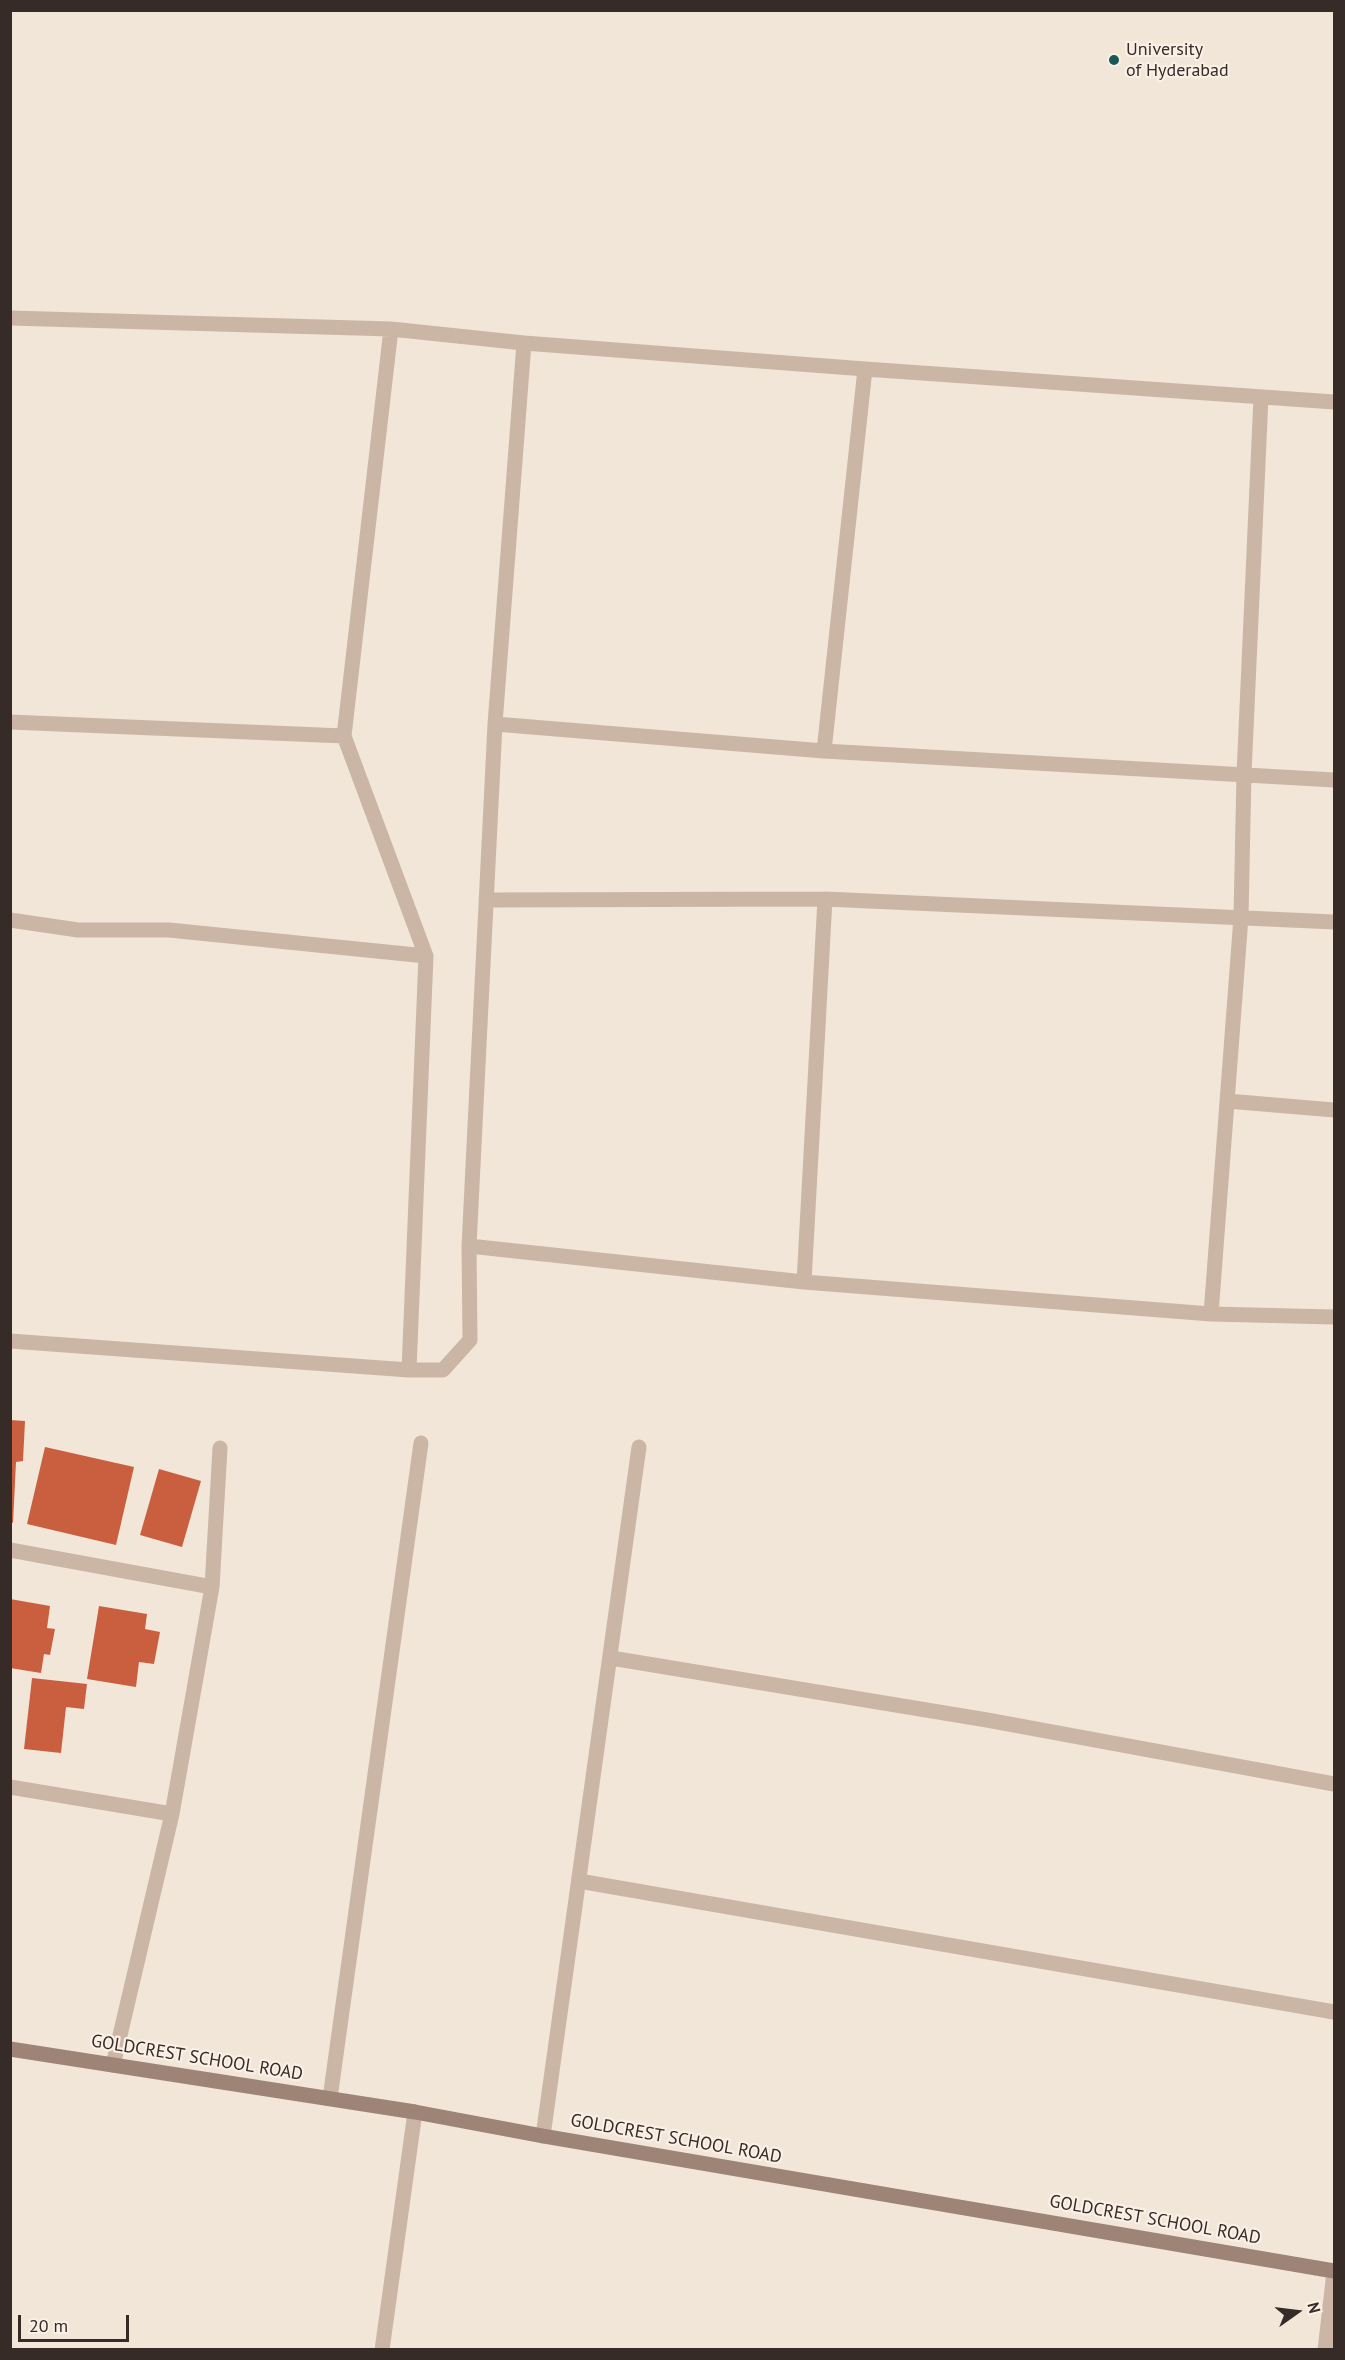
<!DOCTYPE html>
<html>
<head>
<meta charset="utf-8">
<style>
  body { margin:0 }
  #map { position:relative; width:1345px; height:2360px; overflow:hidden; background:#f2e6d9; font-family:"PT Sans",sans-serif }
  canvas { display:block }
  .frame { position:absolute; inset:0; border:12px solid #362b27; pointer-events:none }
  .north { position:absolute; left:1267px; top:2282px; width:60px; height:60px; -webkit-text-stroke:4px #faf0e6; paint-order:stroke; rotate:76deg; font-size:16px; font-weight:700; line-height:24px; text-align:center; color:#362b27 }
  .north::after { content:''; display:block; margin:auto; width:21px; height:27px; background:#362b27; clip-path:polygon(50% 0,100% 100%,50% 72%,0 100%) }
  .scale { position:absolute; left:18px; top:2315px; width:111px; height:27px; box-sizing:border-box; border:3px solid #362b27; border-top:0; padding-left:8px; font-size:18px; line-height:21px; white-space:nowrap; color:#362b27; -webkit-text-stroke:4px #faf0e6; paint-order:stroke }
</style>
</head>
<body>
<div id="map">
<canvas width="1345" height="2360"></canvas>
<div class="frame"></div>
<div class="north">N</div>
<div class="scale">20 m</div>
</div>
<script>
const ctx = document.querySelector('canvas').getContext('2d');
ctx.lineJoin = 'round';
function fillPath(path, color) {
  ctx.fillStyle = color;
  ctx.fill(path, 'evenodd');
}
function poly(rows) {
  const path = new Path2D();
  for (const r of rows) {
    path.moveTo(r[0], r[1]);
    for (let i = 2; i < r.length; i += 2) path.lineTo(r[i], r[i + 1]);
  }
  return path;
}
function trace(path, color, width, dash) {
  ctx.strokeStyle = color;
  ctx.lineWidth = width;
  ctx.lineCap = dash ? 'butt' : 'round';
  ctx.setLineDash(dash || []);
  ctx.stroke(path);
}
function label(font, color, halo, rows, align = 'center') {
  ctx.font = font + ' "PT Sans",sans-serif';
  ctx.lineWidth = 4.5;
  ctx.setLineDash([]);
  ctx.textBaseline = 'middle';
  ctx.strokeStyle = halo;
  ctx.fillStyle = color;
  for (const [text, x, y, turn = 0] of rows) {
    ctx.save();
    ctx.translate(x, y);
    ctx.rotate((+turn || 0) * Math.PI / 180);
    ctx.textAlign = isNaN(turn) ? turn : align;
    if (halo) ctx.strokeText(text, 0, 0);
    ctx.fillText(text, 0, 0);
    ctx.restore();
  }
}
fillPath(poly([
  [10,1420,25,1421,23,1461,16,1462,13,1523,10,1522],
  [45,1447,134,1467,116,1545,27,1524],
  [159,1469,201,1481,182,1547,140,1535],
  [10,1599,50,1606,47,1628,55,1629,50,1655,44,1654,41,1673,10,1668],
  [99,1606,147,1614,145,1629,160,1632,154,1664,139,1662,136,1687,87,1679],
  [32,1678,87,1684,84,1709,66,1707,61,1753,24,1749]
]), '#ca5f40');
trace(poly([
  [10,318,391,329,524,343,865,369,1334,402],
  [391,329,344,736,426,956,409,1370],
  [10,722,344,736],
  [495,724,824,751,1334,780],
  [824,751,865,369],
  [488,900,825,899,1334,922],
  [10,920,78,930,169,930,426,956],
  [1227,1101,1334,1110],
  [469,1246,495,724,524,343],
  [804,1282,825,899],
  [1211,1314,1241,917,1244,774,1261,397],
  [10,1341,409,1370,443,1370,470,1340,469,1246,804,1282,1211,1314,1334,1317],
  [10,1550,212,1587,172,1814,113,2065],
  [212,1587,220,1448],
  [611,1658,987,1720,1334,1784],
  [10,1787,172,1814],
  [579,1881,1334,2012],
  [330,2098,421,1443],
  [543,2136,639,1447],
  [382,2350,415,2112],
  [1325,2350,1334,2272]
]), '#cbb6a5', 15);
trace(poly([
  [10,2049,415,2112,543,2136,1334,2271]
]), '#9e8476', 15);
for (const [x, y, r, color] of [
  [1114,60,6,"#1b5659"]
]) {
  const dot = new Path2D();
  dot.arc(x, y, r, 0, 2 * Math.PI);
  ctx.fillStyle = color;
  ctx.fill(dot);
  trace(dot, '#faf0e6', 2);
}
label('18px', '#362b27', '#faf0e6', [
  ["University",1126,50],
  ["of Hyderabad",1126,71]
], 'left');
label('18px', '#362b27', '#faf0e6', [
  ["GOLDCREST SCHOOL ROAD",197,2058,9],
  ["GOLDCREST SCHOOL ROAD",676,2139,10],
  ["GOLDCREST SCHOOL ROAD",1155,2220,10]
]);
</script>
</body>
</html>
